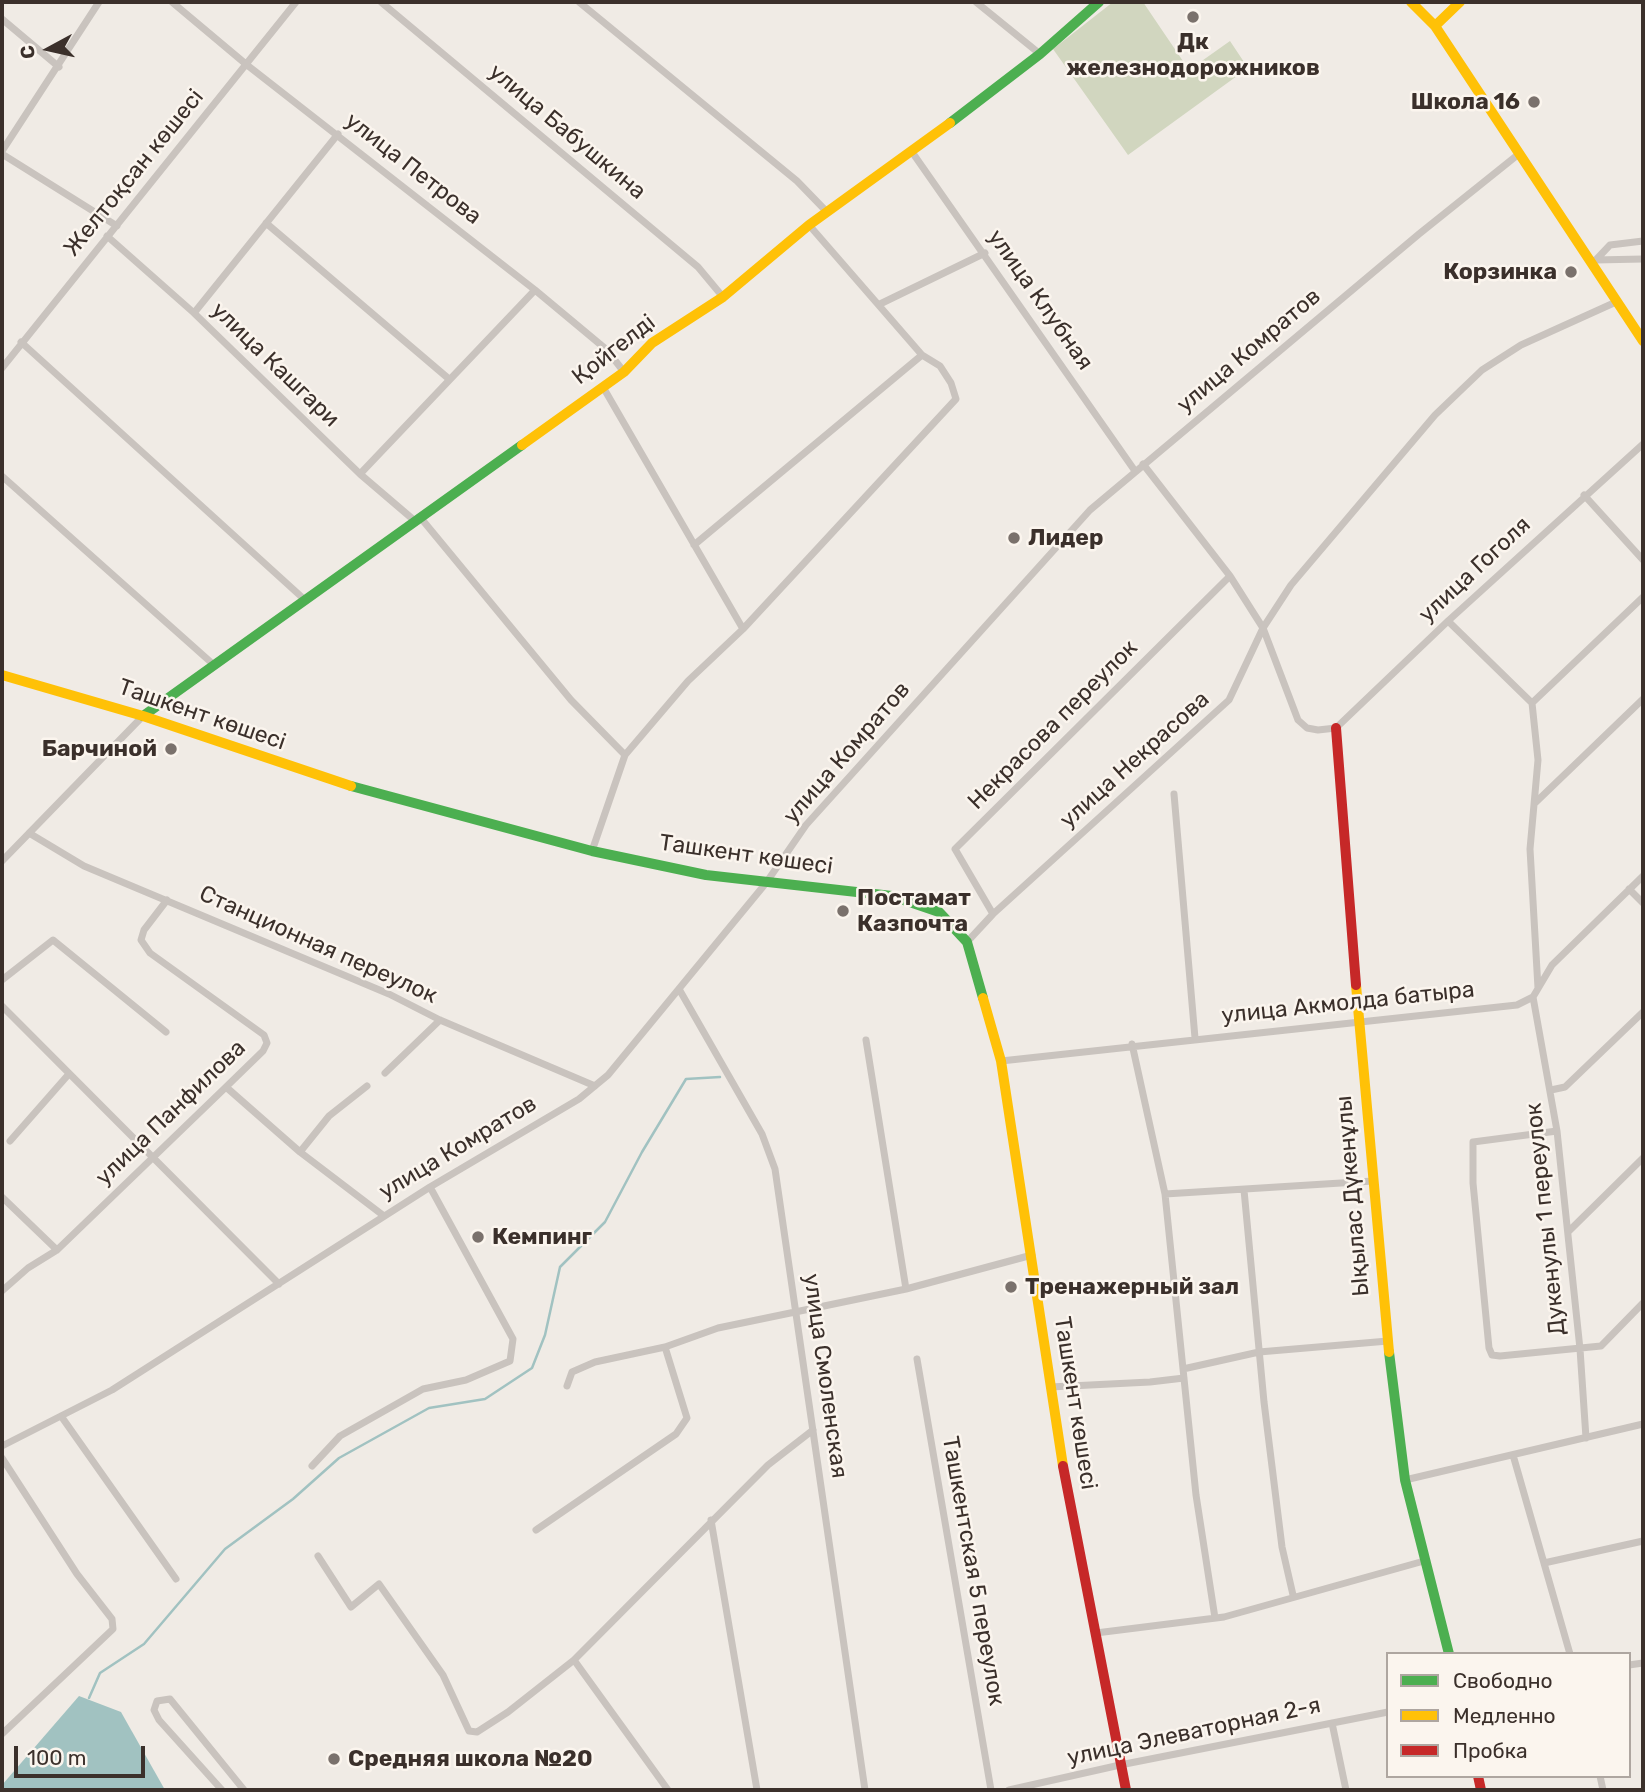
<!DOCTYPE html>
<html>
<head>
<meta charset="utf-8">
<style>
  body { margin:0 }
  #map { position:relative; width:1645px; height:1792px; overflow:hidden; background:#f0ebe5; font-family:Rubik,sans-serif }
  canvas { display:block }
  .frame { position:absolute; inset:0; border:4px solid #3b302b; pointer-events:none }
  .legend { position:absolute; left:1386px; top:1652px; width:245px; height:126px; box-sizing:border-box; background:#fbf5ee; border:2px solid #aea6a0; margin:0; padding:9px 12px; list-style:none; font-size:21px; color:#3b302b }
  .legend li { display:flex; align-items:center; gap:14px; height:35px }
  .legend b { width:35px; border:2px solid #aea6a0 }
  .north { position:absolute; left:14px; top:14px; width:70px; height:70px; -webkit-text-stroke:5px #fbf5ee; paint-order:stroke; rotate:262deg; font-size:19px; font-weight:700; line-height:28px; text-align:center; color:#3b302b }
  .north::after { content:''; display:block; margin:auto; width:24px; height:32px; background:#3b302b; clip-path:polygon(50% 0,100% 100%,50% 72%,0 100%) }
  .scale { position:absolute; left:14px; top:1746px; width:131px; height:32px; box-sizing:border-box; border:4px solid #3b302b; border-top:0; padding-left:9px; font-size:21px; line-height:24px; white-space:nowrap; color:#3b302b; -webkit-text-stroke:5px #fbf5ee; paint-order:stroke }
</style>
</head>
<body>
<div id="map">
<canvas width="1645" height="1792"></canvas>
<div class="frame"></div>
<ul class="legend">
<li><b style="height:9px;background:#4caf50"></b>Свободно</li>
<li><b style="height:9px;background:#ffc107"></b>Медленно</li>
<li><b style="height:9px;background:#c62828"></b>Пробка</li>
</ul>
<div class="north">С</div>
<div class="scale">100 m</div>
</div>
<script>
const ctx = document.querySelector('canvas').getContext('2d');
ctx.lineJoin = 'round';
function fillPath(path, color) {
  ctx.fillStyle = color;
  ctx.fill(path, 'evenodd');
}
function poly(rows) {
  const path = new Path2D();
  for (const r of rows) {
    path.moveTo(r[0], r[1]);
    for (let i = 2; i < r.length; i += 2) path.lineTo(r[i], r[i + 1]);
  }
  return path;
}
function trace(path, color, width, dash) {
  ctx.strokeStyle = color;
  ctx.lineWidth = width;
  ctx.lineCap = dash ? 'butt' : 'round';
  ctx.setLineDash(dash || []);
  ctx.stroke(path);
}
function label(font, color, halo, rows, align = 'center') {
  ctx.font = font + ' Rubik,sans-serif';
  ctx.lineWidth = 5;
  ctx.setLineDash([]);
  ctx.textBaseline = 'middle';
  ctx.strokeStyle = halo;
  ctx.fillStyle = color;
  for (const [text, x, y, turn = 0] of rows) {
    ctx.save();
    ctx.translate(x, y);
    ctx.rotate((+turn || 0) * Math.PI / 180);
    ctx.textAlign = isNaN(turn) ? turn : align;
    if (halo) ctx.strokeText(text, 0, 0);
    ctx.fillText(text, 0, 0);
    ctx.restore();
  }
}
fillPath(poly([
  [1113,2,1143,2,1189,70,1230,41,1248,68,1128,155,1053,49]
]), '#d1d6bf');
fillPath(poly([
  [79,1696,121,1712,165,1790,2,1790,2,1785]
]), '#a1c2c1');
trace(poly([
  [89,1698,100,1673,144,1644,225,1549,293,1499,339,1458,429,1408,485,1399,532,1368,545,1335,560,1267,605,1222,642,1152,686,1079,720,1077]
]), '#a1c2c1', 2.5);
trace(poly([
  [172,2,247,65,535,290,607,350,624,372],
  [381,2,698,267,723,297],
  [579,2,797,181,827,212],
  [976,2,1040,54],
  [2,19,59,67],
  [2,151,99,2],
  [912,152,1135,471],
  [2,154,117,226],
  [266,223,449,379],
  [107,236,194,313,360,474,415,521],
  [1595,260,1643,259],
  [1592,264,1610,245,1643,241],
  [880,304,985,253],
  [194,313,338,134],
  [21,342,305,600],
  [2,368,296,2],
  [603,387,743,629],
  [1143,464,1230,576,1263,628,1298,720,1307,728,1318,730,1336,728,1448,621,1643,444],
  [360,474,535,290],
  [2,476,214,665],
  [1584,495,1643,560],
  [420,517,571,700,625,755],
  [694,545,922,355],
  [1448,621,1532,703,1538,760,1530,849,1538,988],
  [1532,703,1643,597],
  [1174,794,1195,1038],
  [1535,803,1643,699],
  [29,833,84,866,389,994,440,1020,595,1086],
  [592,851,625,755,688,681,743,629,956,399,951,383,940,366,922,355,809,225],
  [2,861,143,716],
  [1629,889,1643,903],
  [993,914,955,849,1230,576],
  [967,942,993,914,1229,700,1263,628,1291,585,1435,415,1482,370,1521,345,1616,302],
  [2,980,53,940,166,1032],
  [679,989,762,1134,775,1169,865,1790],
  [1533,997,1557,1131,1580,1349,1586,1438],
  [2,1006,279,1284],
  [866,1040,906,1289],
  [1132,1044,1165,1194,1196,1495,1215,1618],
  [1001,1061,1517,1005,1533,997,1552,965,1643,876],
  [385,1073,440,1020],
  [226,1087,300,1152,384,1216],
  [1551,1090,1565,1087,1643,1012],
  [1557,1131,1473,1142,1473,1183,1489,1348,1492,1355,1500,1356,1601,1346,1643,1303],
  [10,1141,68,1075],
  [300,1152,329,1116,367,1086],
  [1244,1190,1264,1402,1282,1547,1293,1595],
  [1165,1194,1373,1181],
  [2,1197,57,1250],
  [1569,1231,1643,1158],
  [2,1291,28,1268,57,1250,226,1087,263,1051,267,1043,264,1035,150,953,141,940,144,930,167,900],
  [917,1359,991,1790],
  [1183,1369,1259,1352,1388,1341],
  [567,1386,572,1372,595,1362,665,1347,718,1328,906,1289,1032,1255],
  [1050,1387,1150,1382,1184,1378],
  [61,1416,176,1579],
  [2,1446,112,1390,430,1187,579,1099,608,1075,766,883,806,825,1090,510,1419,234,1520,153],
  [1513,1455,1570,1654],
  [2,1458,77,1574,112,1619,113,1629,2,1734],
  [312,1466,340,1436,423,1389,466,1380,510,1361,513,1339,430,1187],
  [1405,1480,1643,1424],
  [711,1520,757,1790],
  [536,1530,676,1434,687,1418,665,1347],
  [318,1556,351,1607,379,1584,443,1675,469,1731,477,1732,508,1712,574,1660,768,1465,813,1430],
  [1544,1563,1643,1541],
  [1096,1633,1224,1617,1424,1561],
  [574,1660,668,1790],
  [1629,1665,1643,1663],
  [1332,1723,1346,1790],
  [1600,1776,1603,1790],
  [222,1790,159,1720,154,1710,157,1701,170,1699,244,1790],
  [1009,1790,1120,1765,1388,1712]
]), '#c9c3be', 7);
trace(poly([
  [950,123,1040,54,1099,2],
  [143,716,522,445],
  [351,786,592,851,706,875,892,896,939,912,967,942,983,998],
  [1389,1352,1405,1480,1449,1654]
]), '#4caf50', 10);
trace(poly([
  [1411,2,1435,26,1643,341],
  [1435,26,1460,2],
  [522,445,624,372,652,343,723,297,809,225,950,123],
  [2,675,143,716,351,786],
  [1356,985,1389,1352],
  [983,998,1001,1061,1063,1466]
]), '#ffc107', 10);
trace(poly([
  [1336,728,1356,985],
  [1063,1466,1126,1790],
  [1478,1776,1481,1790]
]), '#c62828', 10);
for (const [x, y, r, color] of [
  [1193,17,7,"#7a716c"],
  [1534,102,7,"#7a716c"],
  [1571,272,7,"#7a716c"],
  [1014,538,7,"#7a716c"],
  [171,749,7,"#7a716c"],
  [843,911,7,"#7a716c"],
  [478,1237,7,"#7a716c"],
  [1011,1287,7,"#7a716c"],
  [334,1759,7,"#7a716c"]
]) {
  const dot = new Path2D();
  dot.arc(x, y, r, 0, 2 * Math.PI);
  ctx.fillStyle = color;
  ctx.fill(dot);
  trace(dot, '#fbf5ee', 2.5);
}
label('bold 23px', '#3b302b', '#fbf5ee', [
  ["Дк",1193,42,"center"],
  ["железнодорожников",1193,68,"center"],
  ["Школа 16",1520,102,"right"],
  ["Корзинка",1557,272,"right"],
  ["Лидер",1028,538],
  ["Барчиной",157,749,"right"],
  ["Постамат",857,898],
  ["Казпочта",857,924],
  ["Кемпинг",492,1237],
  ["Тренажерный зал",1025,1287],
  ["Средняя школа №20",348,1759]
], 'left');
label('23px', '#3b302b', '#fbf5ee', [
  ["улица Бабушкина",567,132,40],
  ["улица Петрова",413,169,38],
  ["Желтоқсан көшесі",134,173,-51],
  ["улица Клубная",1040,300,55],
  ["Қойгелді",614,350,-38],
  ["улица Комратов",1249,351,-40],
  ["улица Кашгари",275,365,44],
  ["улица Гоголя",1475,570,-43],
  ["Ташкент көшесі",202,715,19],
  ["Некрасова переулок",1053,725,-45],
  ["улица Комратов",847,753,-49],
  ["улица Некрасова",1135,760,-42],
  ["Ташкент көшесі",746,855,8],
  ["Станционная переулок",318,945,24],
  ["улица Акмолда батыра",1348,1003,-6],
  ["улица Панфилова",171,1113,-44],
  ["улица Комратов",458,1148,-31],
  ["Ықылас Дүкенұлы",1353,1196,-95],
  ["Дукенулы 1 переулок",1546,1219,-96],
  ["улица Смоленская",825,1376,82],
  ["Ташкент көшесі",1075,1403,81],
  ["Ташкентская 5 переулок",973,1571,80],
  ["улица Элеваторная 2-я",1194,1732,-12]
]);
</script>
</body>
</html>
